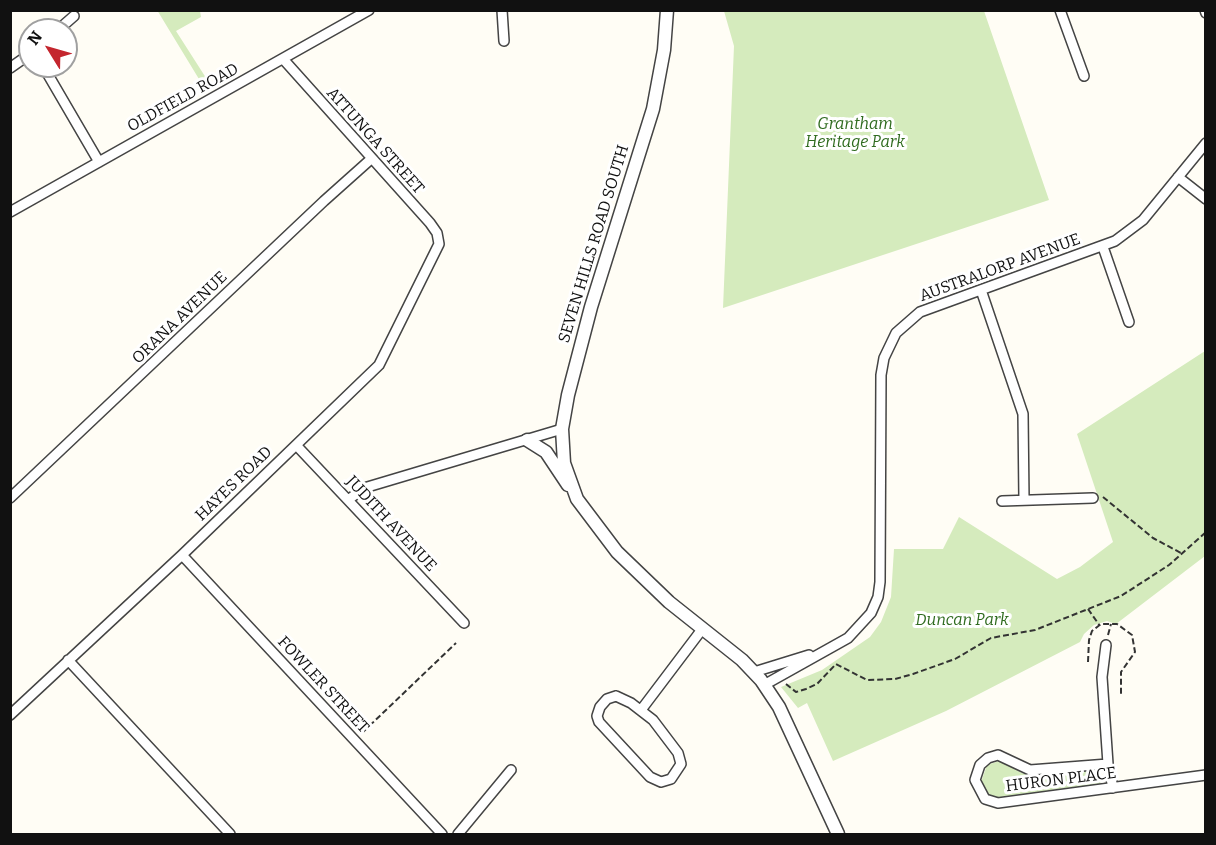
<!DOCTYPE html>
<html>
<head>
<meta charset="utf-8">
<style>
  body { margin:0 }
  #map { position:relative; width:1216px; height:845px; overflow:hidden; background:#fffdf5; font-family:Bitter,serif }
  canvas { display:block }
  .frame { position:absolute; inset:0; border:12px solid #111; pointer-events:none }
  .north { position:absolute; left:18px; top:18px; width:60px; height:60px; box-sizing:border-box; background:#fff; border:2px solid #a0a0a0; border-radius:50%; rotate:307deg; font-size:16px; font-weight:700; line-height:24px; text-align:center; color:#111 }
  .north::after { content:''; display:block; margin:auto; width:21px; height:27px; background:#c4262e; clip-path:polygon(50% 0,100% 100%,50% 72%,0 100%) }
</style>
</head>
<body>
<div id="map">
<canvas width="1216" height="845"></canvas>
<div class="frame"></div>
<div class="north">N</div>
</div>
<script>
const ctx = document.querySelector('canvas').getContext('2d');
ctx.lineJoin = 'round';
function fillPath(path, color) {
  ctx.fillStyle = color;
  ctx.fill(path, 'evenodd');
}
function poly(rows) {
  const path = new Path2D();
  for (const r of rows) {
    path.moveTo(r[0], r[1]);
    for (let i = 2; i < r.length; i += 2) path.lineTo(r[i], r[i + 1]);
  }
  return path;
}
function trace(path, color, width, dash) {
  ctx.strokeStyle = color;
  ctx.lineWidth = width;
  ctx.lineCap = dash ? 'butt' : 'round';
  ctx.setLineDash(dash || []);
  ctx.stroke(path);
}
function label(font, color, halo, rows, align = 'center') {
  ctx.font = font + ' Bitter,serif';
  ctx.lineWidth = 6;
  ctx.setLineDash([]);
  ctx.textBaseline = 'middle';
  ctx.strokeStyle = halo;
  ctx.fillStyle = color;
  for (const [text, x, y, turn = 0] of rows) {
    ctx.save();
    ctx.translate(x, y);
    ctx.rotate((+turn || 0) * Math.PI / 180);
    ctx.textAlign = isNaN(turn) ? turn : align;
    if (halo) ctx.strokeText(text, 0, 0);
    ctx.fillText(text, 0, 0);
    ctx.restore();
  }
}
fillPath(poly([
  [157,10,200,11,201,17,176,31,208,81,202,84],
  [724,11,984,11,1049,200,723,308,734,46],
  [1205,351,1205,556,1116,624,1107,621,1094,625,1084,634,1080,642,946,711,833,761,807,703,798,708,781,687,822,670,870,637,881,622,891,597,894,549,943,549,959,517,1057,579,1080,567,1113,542,1077,434],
  [999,761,1022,773,1036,776,1095,770,1100,772,1102,780,1099,785,997,799,986,793,980,785,987,765]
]), '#d5ebbd');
const minor = poly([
  [502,10,504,41],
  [1060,10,1084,76],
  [1205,10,1206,13],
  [58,30,74,16],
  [43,66,99,162],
  [10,68,30,54],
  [1178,177,1206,199],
  [10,212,369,10],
  [1103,247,1129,322],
  [981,290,1023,414,1024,500],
  [296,445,464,623],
  [10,498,324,201,371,159],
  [348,500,364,488,562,429],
  [1002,501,1093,498],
  [182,555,442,834],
  [1106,645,1102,677,1108,764,1113,788],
  [68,660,230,834],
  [754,672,809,655],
  [764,685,848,638,871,613,878,597,880,582,881,375,884,358,896,333,920,312,1115,241,1143,220,1206,143],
  [616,696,631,703,653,720,678,753,681,764,671,779,661,782,650,777,599,722,597,716,600,707,607,699,616,696],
  [641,710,703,628],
  [10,715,182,555,379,365,439,244,437,233,430,223,284,60],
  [1108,764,1030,770,998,755,988,758,980,765,975,780,985,799,998,803,1206,775],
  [458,834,511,770]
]);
const tertiary = poly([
  [667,10,664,50,653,109,591,307,568,395,562,429,564,463,577,499,617,552,669,602,742,660,761,680,779,707,838,834],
  [527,440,546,452,568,485]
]);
trace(minor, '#444', 12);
trace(tertiary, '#444', 15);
trace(poly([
  [1103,497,1153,538,1181,553],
  [1088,609,1100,626],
  [1108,635,1111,624],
  [1088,662,1089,640,1092,631,1101,624,1117,624,1132,635,1135,652,1121,672,1121,696],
  [786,684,796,692,806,689,817,684,836,664,867,680,895,679,913,674,955,659,991,638,1035,630,1121,596,1169,565,1206,532],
  [363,732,456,643]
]), '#333', 2, [6, 3]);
trace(minor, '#fff', 9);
trace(tertiary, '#fff', 12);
label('16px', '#111', '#fff', [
  ["OLDFIELD ROAD",183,98,-29],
  ["ATTUNGA STREET",375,141,48],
  ["SEVEN HILLS ROAD SOUTH",594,244,-73],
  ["AUSTRALORP AVENUE",1000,268,-20],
  ["ORANA AVENUE",180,318,-44],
  ["HAYES ROAD",234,484,-44],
  ["JUDITH AVENUE",391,524,47],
  ["FOWLER STREET",323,685,47],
  ["HURON PLACE",1061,780,-7]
]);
label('italic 16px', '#2f6b1f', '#fff', [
  ["Grantham",855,125],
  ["Heritage Park",855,143],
  ["Duncan Park",962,621]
]);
</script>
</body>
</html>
